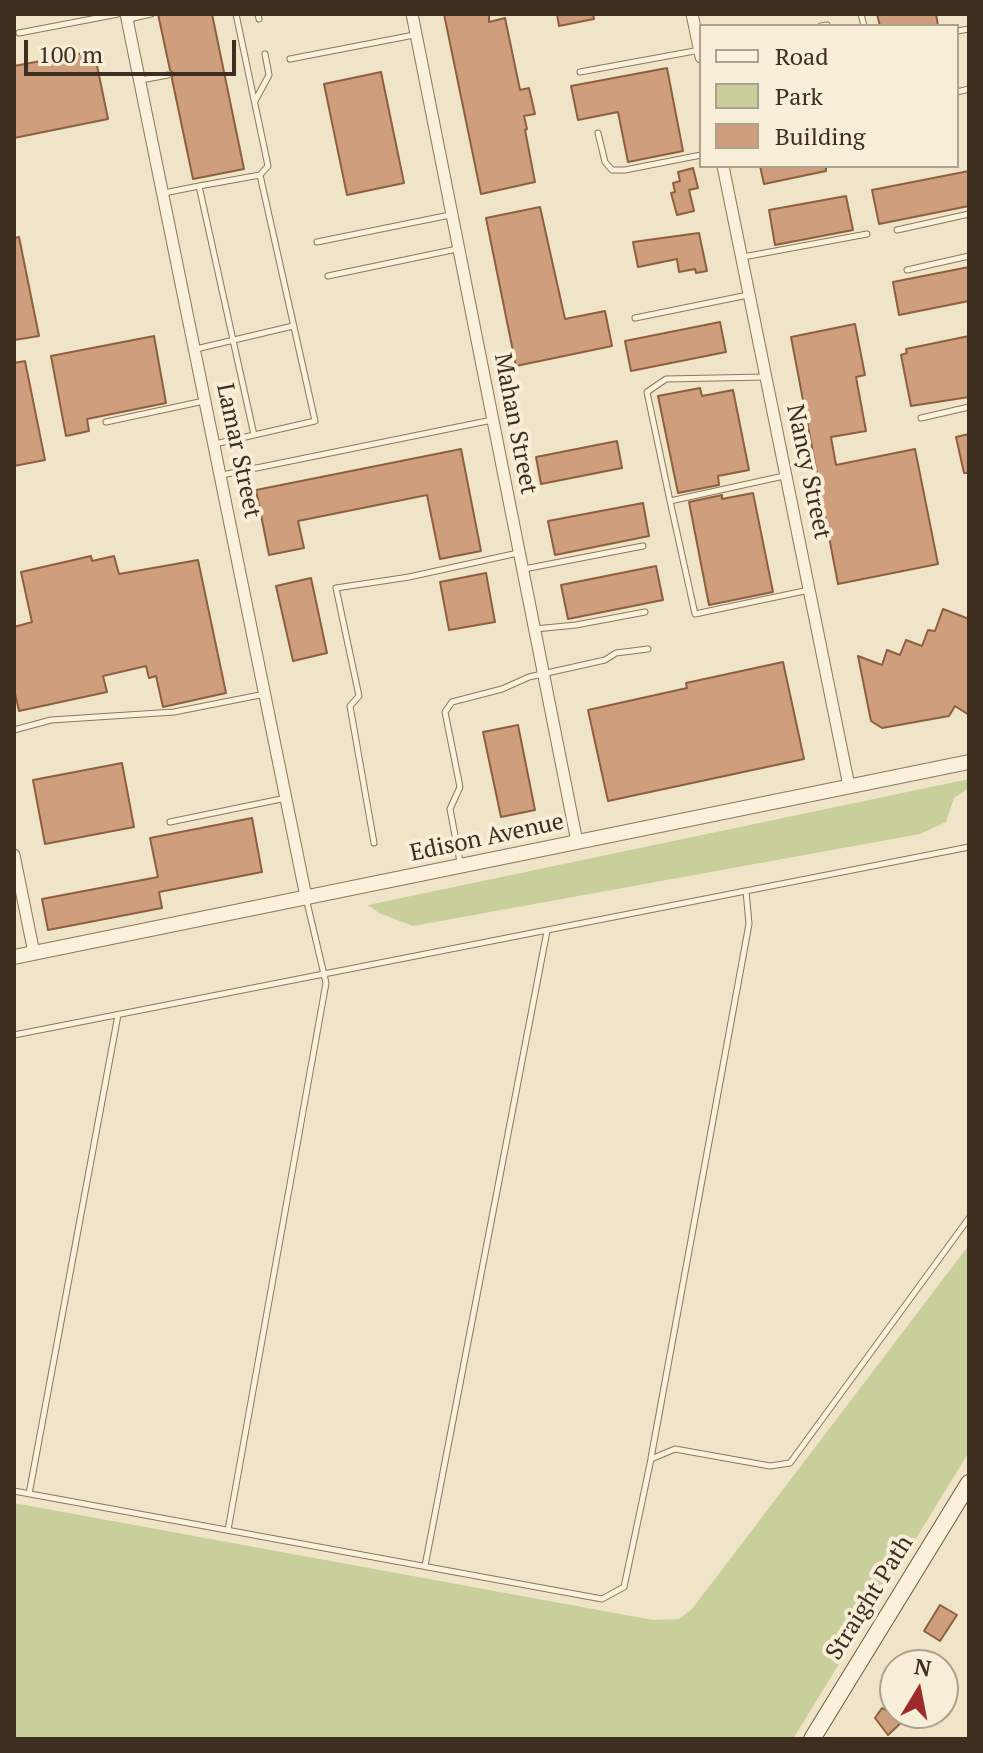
<!DOCTYPE html>
<html>
<head>
<meta charset="utf-8">
<style>
  body { margin:0 }
  #map { position:relative; width:983px; height:1753px; overflow:hidden; background:#f0e4c8; font-family:"PT Serif",serif }
  canvas { display:block }
  .frame { position:absolute; inset:0; border:16px solid #3d2e20; pointer-events:none }
  .legend { position:absolute; left:699px; top:24px; width:260px; height:144px; box-sizing:border-box; background:#f7eed8; border:2px solid #ada18e; margin:0; padding:10px 14px; list-style:none; font-size:24px; color:#3d2e20 }
  .legend li { display:flex; align-items:center; gap:16px; height:40px }
  .legend b { width:40px; border:2px solid #ada18e }
  .north { position:absolute; left:879px; top:1649px; width:80px; height:80px; box-sizing:border-box; background:#f7eed8; border:2px solid #ada18e; border-radius:50%; rotate:10deg; font-size:22px; font-weight:700; line-height:32px; text-align:center; color:#3d2e20 }
  .north::after { content:''; display:block; margin:auto; width:28px; height:36px; background:#9e2a2b; clip-path:polygon(50% 0,100% 100%,50% 72%,0 100%) }
  .scale { position:absolute; left:24px; top:40px; width:212px; height:36px; box-sizing:border-box; border:4px solid #3d2e20; border-top:0; padding-left:10px; font-size:24px; line-height:28px; white-space:nowrap; color:#3d2e20; -webkit-text-stroke:6px #f7eed8; paint-order:stroke }
</style>
</head>
<body>
<div id="map">
<canvas width="983" height="1753"></canvas>
<div class="frame"></div>
<ul class="legend">
<li><b style="height:10px;background:#faf1dc"></b>Road</li>
<li><b style="height:22px;background:#c9cf9b"></b>Park</li>
<li><b style="height:22px;background:#cf9f7d"></b>Building</li>
</ul>
<div class="north">N</div>
<div class="scale">100 m</div>
</div>
<script>
const ctx = document.querySelector('canvas').getContext('2d');
ctx.lineJoin = 'round';
function fillPath(path, color) {
  ctx.fillStyle = color;
  ctx.fill(path, 'evenodd');
}
function poly(rows) {
  const path = new Path2D();
  for (const r of rows) {
    path.moveTo(r[0], r[1]);
    for (let i = 2; i < r.length; i += 2) path.lineTo(r[i], r[i + 1]);
  }
  return path;
}
function trace(path, color, width, dash) {
  ctx.strokeStyle = color;
  ctx.lineWidth = width;
  ctx.lineCap = dash ? 'butt' : 'round';
  ctx.setLineDash(dash || []);
  ctx.stroke(path);
}
function label(font, color, halo, rows, align = 'center') {
  ctx.font = font + ' "PT Serif",serif';
  ctx.lineWidth = 8;
  ctx.setLineDash([]);
  ctx.textBaseline = 'middle';
  ctx.strokeStyle = halo;
  ctx.fillStyle = color;
  for (const [text, x, y, turn = 0] of rows) {
    ctx.save();
    ctx.translate(x, y);
    ctx.rotate((+turn || 0) * Math.PI / 180);
    ctx.textAlign = isNaN(turn) ? turn : align;
    if (halo) ctx.strokeText(text, 0, 0);
    ctx.fillText(text, 0, 0);
    ctx.restore();
  }
}
fillPath(poly([
  [969,779,969,788,954,798,946,822,920,834,413,926,379,913,368,905],
  [969,1245,969,1452,793,1739,14,1739,14,1503,653,1620,679,1619,692,1609]
]), '#c9cf9b');
const building = poly([
  [158,14,212,14,244,169,193,179,172,79,173,73,170,70,158,14],
  [444,14,489,14,489,22,505,18,520,90,529,88,535,114,524,116,527,129,525,130,535,182,481,194,444,14],
  [557,14,593,14,594,19,559,26,557,14],
  [877,14,936,14,938,26,880,26,877,14],
  [94,51,108,119,14,138,14,66,94,51],
  [667,68,683,151,628,162,618,112,578,120,571,86,667,68],
  [381,72,404,183,347,195,324,84,381,72],
  [760,166,826,166,826,171,764,184,760,166],
  [693,168,698,188,689,190,694,211,677,215,671,193,675,192,673,183,680,181,678,172,693,168],
  [969,171,969,206,879,224,872,190,969,171],
  [846,196,853,230,775,245,769,210,846,196],
  [540,207,565,319,605,311,612,346,516,366,486,218,540,207],
  [699,233,707,271,696,273,695,269,679,272,677,259,638,267,633,242,699,233],
  [19,237,39,336,14,340,14,238,19,237],
  [969,267,969,301,899,315,893,282,969,267],
  [720,322,726,352,631,371,625,341,720,322],
  [855,324,865,375,856,377,866,431,831,437,836,465,915,449,938,564,838,584,791,337,855,324],
  [154,336,166,403,87,419,89,431,66,436,51,356,154,336],
  [969,336,969,397,911,406,901,355,907,353,906,349,969,336],
  [25,361,45,460,14,466,14,363,25,361],
  [700,388,702,396,733,390,749,470,718,476,719,485,678,493,658,396,700,388],
  [969,434,969,473,964,473,956,437,969,434],
  [617,441,622,468,541,484,536,457,617,441],
  [461,449,481,551,440,559,427,495,298,521,304,548,269,555,256,490,461,449],
  [753,493,773,592,709,605,689,502,722,495,722,499,753,493],
  [643,503,649,536,555,555,548,521,643,503],
  [91,556,92,561,114,556,119,574,198,560,226,693,163,707,156,676,149,678,146,666,103,676,107,692,19,711,14,689,14,627,32,622,21,572,91,556],
  [656,566,663,600,568,619,561,585,656,566],
  [486,573,495,622,449,630,440,582,486,573],
  [311,578,327,653,293,661,276,586,311,578],
  [943,609,969,619,969,715,955,706,949,716,882,728,871,721,858,656,882,665,887,650,900,655,906,640,922,646,928,630,935,631,943,609],
  [783,662,804,759,608,801,588,710,687,688,686,683,783,662],
  [518,725,535,810,501,817,483,732,518,725],
  [122,763,134,827,45,844,33,780,122,763],
  [252,818,262,872,159,892,162,908,48,930,42,899,158,877,150,838,252,818],
  [940,1605,957,1615,940,1641,924,1631,940,1605],
  [882,1708,887,1711,890,1708,904,1720,888,1735,875,1718,882,1708]
]);
fillPath(building, '#cf9f7d');
trace(building, '#8d5f41', 2);
const service = poly([
  [258,14,259,19],
  [861,14,864,26],
  [129,19,151,14],
  [821,26,827,25],
  [957,31,969,29],
  [19,33,118,14],
  [290,59,414,35],
  [580,72,700,50],
  [141,80,168,75],
  [957,92,969,89],
  [255,101,269,75,265,54],
  [598,133,605,162,612,170,625,170,701,155],
  [199,186,260,175,268,166,236,14],
  [164,193,199,186,254,435],
  [897,230,969,214],
  [317,242,450,215],
  [743,257,867,234],
  [907,270,969,256],
  [328,276,457,249],
  [635,318,748,295],
  [196,349,293,326],
  [765,377,666,379,647,392,670,501,784,476],
  [921,418,969,407],
  [106,422,204,401],
  [215,444,315,421,260,175],
  [222,475,492,420],
  [670,501,695,614,809,590],
  [524,569,643,546],
  [535,629,576,625,645,612],
  [14,730,51,720,174,712,265,694],
  [170,822,286,798],
  [374,843,350,706,359,696,336,588,409,577,518,553],
  [460,862,450,809,460,787,445,712,452,702,502,689,529,677,605,660,616,653,648,649],
  [14,1035,969,847],
  [651,1458,749,924,746,891],
  [14,1491,602,1599,624,1587,651,1459,675,1449,770,1466,790,1463,969,1218],
  [29,1494,118,1015],
  [228,1530,326,983,306,898],
  [425,1566,547,931]
]);
const minor = poly([
  [126,14,306,897],
  [412,14,577,842],
  [692,14,701,57],
  [723,166,849,786],
  [14,855,34,953]
]);
const tertiary = poly([
  [14,957,969,762]
]);
const secondary = poly([
  [812,1739,969,1483]
]);
trace(service, '#8d765c', 7);
trace(minor, '#8d765c', 13);
trace(tertiary, '#8d765c', 16);
trace(secondary, '#6f573f', 18);
trace(service, '#faf1dc', 5);
trace(minor, '#faf1dc', 11);
trace(tertiary, '#faf1dc', 14);
trace(secondary, '#faf1dc', 16);
label('24px', '#3d2e20', '#f7eed8', [
  ["Mahan Street",515,424,79],
  ["Lamar Street",238,451,78],
  ["Nancy Street",808,472,78],
  ["Edison Avenue",487,838,-12],
  ["Straight Path",870,1598,-58]
]);
</script>
</body>
</html>
